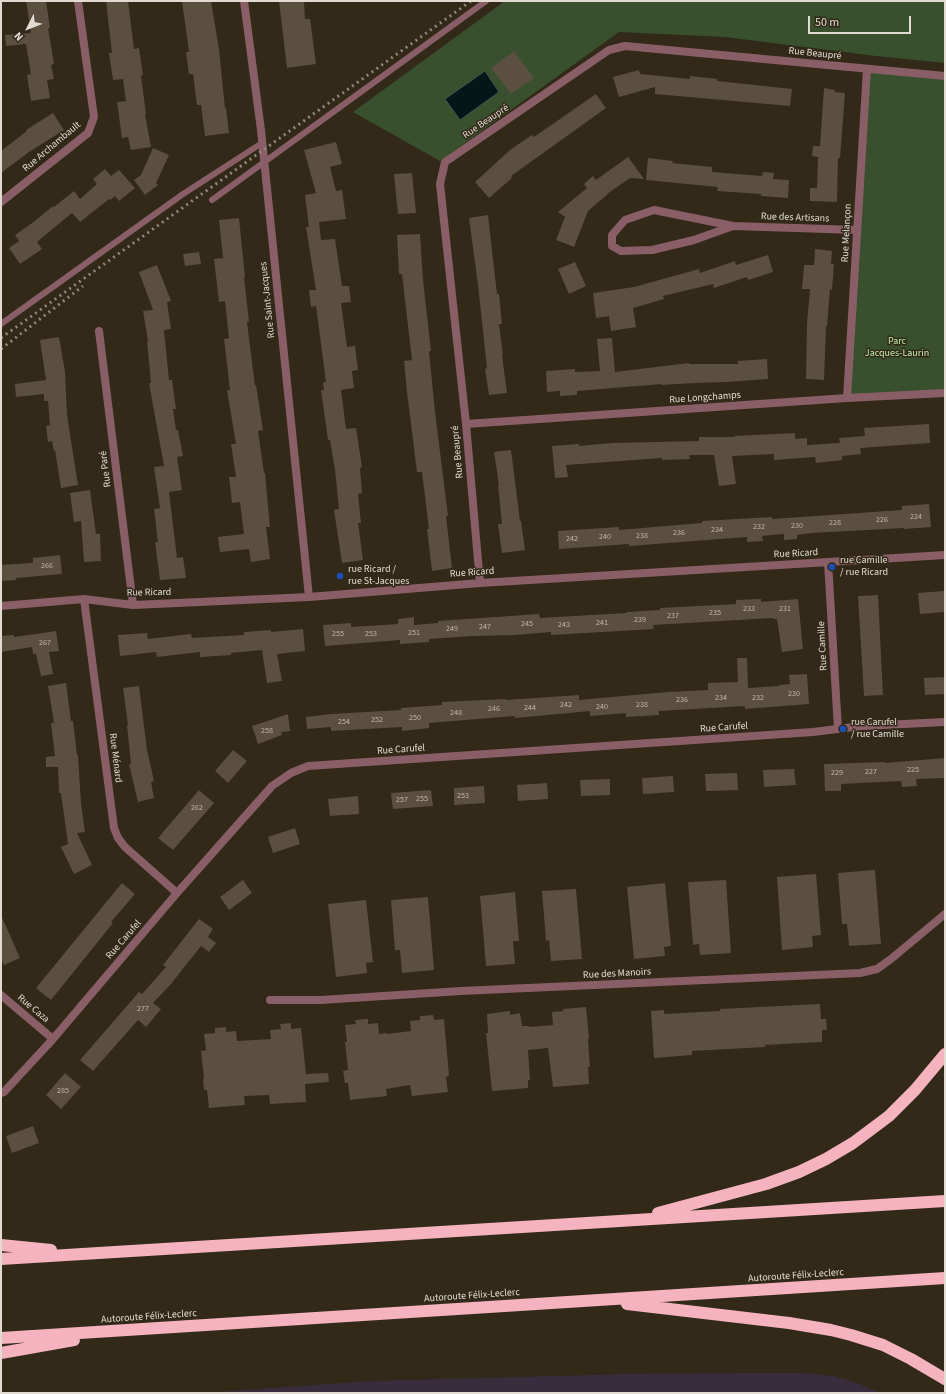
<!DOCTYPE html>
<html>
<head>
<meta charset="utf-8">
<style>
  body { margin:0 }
  #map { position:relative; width:946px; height:1394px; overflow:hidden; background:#322919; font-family:"Source Sans 3",sans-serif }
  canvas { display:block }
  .frame { position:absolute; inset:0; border:2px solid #e1dbd1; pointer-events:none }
  .north { position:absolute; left:8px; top:8px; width:40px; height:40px; -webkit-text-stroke:3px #322919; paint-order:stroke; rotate:228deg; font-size:11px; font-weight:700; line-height:16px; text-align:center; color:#e1dbd1 }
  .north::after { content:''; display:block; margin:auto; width:14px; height:18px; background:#e1dbd1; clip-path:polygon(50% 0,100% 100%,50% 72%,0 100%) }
  .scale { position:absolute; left:808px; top:16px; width:103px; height:18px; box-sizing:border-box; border:2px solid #e1dbd1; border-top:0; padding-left:5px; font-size:12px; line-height:14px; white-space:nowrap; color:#e1dbd1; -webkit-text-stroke:3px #322919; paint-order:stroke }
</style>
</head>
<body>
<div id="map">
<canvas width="946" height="1394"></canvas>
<div class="frame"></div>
<div class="north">N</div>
<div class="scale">50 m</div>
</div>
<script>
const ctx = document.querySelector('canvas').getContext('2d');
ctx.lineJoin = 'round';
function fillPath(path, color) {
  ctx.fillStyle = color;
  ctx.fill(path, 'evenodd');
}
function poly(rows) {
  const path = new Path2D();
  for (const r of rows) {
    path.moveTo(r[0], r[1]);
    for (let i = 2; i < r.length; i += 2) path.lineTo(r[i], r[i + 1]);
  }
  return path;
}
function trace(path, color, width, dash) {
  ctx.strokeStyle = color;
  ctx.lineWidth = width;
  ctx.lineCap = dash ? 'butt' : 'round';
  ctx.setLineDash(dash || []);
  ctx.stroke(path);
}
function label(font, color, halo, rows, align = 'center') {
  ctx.font = font + ' "Source Sans 3",sans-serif';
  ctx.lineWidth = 3;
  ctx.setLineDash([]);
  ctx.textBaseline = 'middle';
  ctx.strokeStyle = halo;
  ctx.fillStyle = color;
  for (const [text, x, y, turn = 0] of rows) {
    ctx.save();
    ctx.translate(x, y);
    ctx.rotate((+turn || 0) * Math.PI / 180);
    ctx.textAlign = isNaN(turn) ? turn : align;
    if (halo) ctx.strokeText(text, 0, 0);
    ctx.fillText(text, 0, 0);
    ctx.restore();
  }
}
fillPath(poly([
  [730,1373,804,1373,834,1376,857,1383,880,1393,203,1393,371,1381,628,1374]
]), '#382d3c');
fillPath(poly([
  [505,1,945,1,945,63,876,56,725,37,619,32,440,161,353,112],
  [867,69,945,76,945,393,847,398]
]), '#38502e');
const water = poly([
  [485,71,499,92,460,120,445,99,485,71]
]);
fillPath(water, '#041718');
trace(water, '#465250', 1);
fillPath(poly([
  [26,1,46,1,50,28,48,28,54,64,51,65,54,79,47,80,50,98,31,101,27,75,31,74,26,44,6,46,5,35,31,33],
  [106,1,128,1,134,49,139,48,143,75,141,76,146,114,145,114,151,147,131,150,128,137,122,138,117,102,126,101,123,79,113,80,109,53,112,53],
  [182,1,211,1,219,49,225,108,226,108,229,133,205,136,201,105,197,105,193,74,189,74,186,52,189,52],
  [279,1,304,1,305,19,310,19,316,64,287,68],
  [514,51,534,78,511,94,491,68],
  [639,70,640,74,690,79,690,76,717,79,717,81,792,89,790,106,655,94,655,87,619,97,613,77],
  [824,88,835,90,835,92,845,93,840,158,838,158,837,202,810,201,810,188,817,188,818,157,812,156,813,146,820,146],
  [596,94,606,108,511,176,512,178,489,198,475,182,510,150,532,135,534,137],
  [53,113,64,130,29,152,1,173,1,151,27,131,26,130],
  [336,142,342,164,330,167,336,191,342,190,346,219,319,222,321,240,335,239,342,286,349,286,351,302,341,303,347,347,355,346,358,370,352,371,354,388,341,390,346,429,356,428,362,467,360,468,362,493,358,494,361,523,358,523,363,560,342,563,334,510,339,509,335,470,330,440,328,440,321,390,324,390,323,382,326,382,316,306,311,307,309,290,316,290,306,227,309,227,305,195,316,193,304,150],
  [153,148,169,155,156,183,158,185,145,195,134,180,141,175],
  [628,157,644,179,630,178,607,194,608,194,588,211,574,247,556,240,565,217,558,212,587,188,584,184,593,176,596,180],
  [648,158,673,161,672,163,712,167,712,172,762,176,763,172,774,173,773,179,789,180,788,198,761,196,761,194,717,191,718,187,646,180],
  [105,169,111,176,119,170,135,188,119,201,115,196,110,200,109,199,80,222,72,213,37,242,42,249,20,264,9,248,19,241,15,235,35,221,53,206,54,207,74,191,80,199,97,184,93,179],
  [412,173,416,213,398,214,394,174],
  [488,215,497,294,499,294,502,324,499,324,503,355,502,355,507,393,489,395,485,369,487,368,478,285,469,218],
  [239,218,245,277,244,277,249,322,247,322,255,386,256,385,263,430,258,431,264,473,265,473,270,527,266,527,270,559,251,562,249,549,220,552,218,537,244,534,240,502,232,503,229,477,236,477,231,444,236,444,227,390,230,390,224,339,229,338,225,301,219,302,214,259,223,258,219,220],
  [420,234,423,280,431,351,429,351,435,412,448,516,446,516,452,568,432,571,427,529,429,529,422,472,417,472,407,392,404,361,412,360,402,274,399,274,397,235],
  [815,249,832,251,831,264,834,264,832,290,830,289,827,326,826,326,824,380,806,379,807,324,810,289,802,289,804,265,814,265],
  [199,252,201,264,185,266,183,254],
  [768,255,773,272,748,280,747,277,714,288,713,284,663,296,664,299,633,308,636,327,611,331,609,316,596,318,593,293,634,287,699,269,700,273,735,261,736,265],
  [575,262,586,286,569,294,558,269],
  [157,265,171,301,167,302,171,329,164,330,169,380,172,380,176,409,173,409,176,430,178,430,183,456,177,457,182,490,169,492,177,558,183,557,186,578,160,580,155,542,158,542,154,509,160,508,154,467,164,466,149,383,151,383,147,341,148,341,143,311,153,310,139,272],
  [59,337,65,372,67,415,78,485,61,488,55,450,54,451,52,441,48,442,46,426,50,425,48,401,44,401,44,394,16,397,15,384,46,380,40,340],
  [612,338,615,372,689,363,689,364,738,364,738,361,767,359,768,379,726,382,694,383,661,385,661,384,577,391,577,395,560,396,560,391,547,392,546,371,575,369,575,372,600,371,597,339],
  [929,424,930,443,860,448,861,454,842,456,842,460,816,463,815,457,774,460,774,454,732,456,736,484,719,486,714,455,689,455,690,459,662,460,662,458,566,465,568,477,555,478,552,446,579,444,579,446,612,443,699,441,699,437,735,437,735,436,795,433,795,439,807,438,807,445,840,443,839,438,865,436,864,428],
  [511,450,520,521,521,521,525,550,502,553,498,524,502,524,498,485,499,485,494,452],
  [90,490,96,534,100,534,101,561,84,562,81,521,74,522,70,493],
  [929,504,931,527,904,529,904,528,812,533,797,535,797,539,784,540,784,534,762,536,763,541,747,542,747,537,629,546,629,544,559,549,558,531,619,527,619,530,702,523,702,521,772,517,772,519,902,510,902,506],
  [60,555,62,574,16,578,16,580,1,581,1,565,33,563,33,558],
  [944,591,945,612,920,614,918,593],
  [878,595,883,695,864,696,858,596],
  [761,599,761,602,798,599,803,649,782,652,777,619,773,619,773,618,653,625,654,629,551,635,551,632,515,635,473,636,429,639,429,642,400,644,400,640,325,646,323,625,351,623,351,627,398,624,398,619,414,617,414,625,438,623,438,621,539,614,540,618,627,613,627,612,660,610,660,608,736,604,736,600],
  [303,629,305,651,277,654,282,681,267,683,262,650,231,653,231,655,200,657,200,652,157,657,156,652,120,656,118,635,147,633,148,639,191,634,192,638,244,635,244,632,271,630,271,632],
  [56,631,59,651,49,652,53,674,41,676,36,654,33,654,32,647,1,652,1,636,14,635,14,637],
  [737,658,747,658,748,688,779,686,779,685,790,684,789,675,807,674,809,704,745,709,745,706,659,711,659,715,626,717,626,713,590,716,590,711,515,718,515,716,429,723,429,728,402,731,402,727,331,731,331,727,307,729,306,717,331,714,401,710,401,708,442,705,442,702,506,699,506,700,579,695,579,700,668,692,708,690,708,683,738,682],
  [945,677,945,694,925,695,924,678],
  [66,683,71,721,73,721,77,755,78,755,81,803,85,832,77,833,92,865,74,874,61,847,68,844,61,793,59,793,58,767,46,767,46,757,55,756,51,723,54,723,48,686],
  [139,686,147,750,154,781,151,782,154,798,138,802,129,764,131,764,127,725,128,725,123,688],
  [288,714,290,731,281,732,282,735,258,744,252,726],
  [233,750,247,761,228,783,215,771],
  [945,758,945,778,916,779,917,786,902,787,901,781,841,784,841,791,825,791,824,764,885,762,885,763],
  [794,769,796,785,764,787,763,770],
  [737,773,738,790,706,791,705,774],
  [673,776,674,792,643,794,642,778],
  [610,779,610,795,581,796,580,780],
  [547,783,548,799,518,801,517,785],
  [484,786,485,803,454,805,454,788],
  [199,790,214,803,173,850,158,838],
  [431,790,433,806,393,809,391,793],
  [358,796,359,814,330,816,328,799],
  [295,828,300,844,273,853,268,837],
  [875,870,881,944,849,946,847,924,842,924,838,873],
  [816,874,821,935,812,936,813,947,782,950,777,877],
  [243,880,252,893,229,910,220,897],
  [726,880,731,953,700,955,699,944,693,945,688,882],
  [122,883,135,894,111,922,113,923,51,1000,36,988],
  [665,883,671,946,664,947,665,956,634,959,627,887],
  [576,889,582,959,551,961,549,940,546,941,542,891],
  [515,892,519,941,513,941,515,964,486,966,480,896],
  [428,897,434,970,402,973,400,950,395,950,391,900],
  [366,900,373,962,366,963,367,973,336,977,328,904],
  [1,915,20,958,4,965,1,959],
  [199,919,213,929,208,937,216,943,209,952,201,946,171,984,153,1003,161,1009,146,1027,138,1020,93,1071,80,1060,139,992,142,994,166,967,163,965],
  [820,1004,821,1019,826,1019,827,1030,822,1030,822,1042,765,1045,765,1047,692,1051,692,1055,654,1058,651,1011,664,1010,664,1014,720,1011,720,1009],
  [586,1007,589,1038,588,1039,590,1067,588,1067,589,1084,553,1087,548,1048,528,1050,530,1080,528,1080,528,1088,492,1091,486,1033,488,1033,487,1014,510,1011,510,1015,520,1013,522,1026,529,1026,529,1027,553,1025,552,1012,563,1011,563,1009],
  [433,1015,434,1020,444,1019,449,1076,446,1077,448,1092,412,1096,410,1085,386,1089,387,1096,350,1100,348,1083,345,1083,343,1071,348,1070,345,1042,347,1042,345,1025,356,1024,355,1020,368,1019,368,1024,378,1023,379,1034,387,1033,387,1034,411,1031,410,1021,420,1020,420,1016],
  [291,1023,291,1029,301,1028,306,1074,328,1073,329,1082,305,1084,306,1102,270,1104,269,1095,244,1096,245,1105,209,1108,207,1090,204,1090,203,1079,204,1079,201,1051,206,1050,204,1034,215,1033,215,1028,226,1027,226,1032,236,1031,237,1041,271,1039,270,1030,281,1029,280,1024],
  [65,1073,81,1087,61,1109,46,1095],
  [33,1126,39,1143,12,1153,6,1136]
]), '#5b4f3f');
trace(poly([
  [212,200,486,1],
  [1,324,183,194,262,143]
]), '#895e66', 6);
trace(poly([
  [244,1,261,130,309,597],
  [1,202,88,133,94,117,78,1],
  [733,226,654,210,625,220,612,235,612,246,621,251,652,250,694,240,733,226,857,230],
  [99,331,133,605],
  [847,398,867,69],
  [466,424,847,398,945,393],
  [828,562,838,729],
  [480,583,466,424,440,184,445,162,609,50,625,46,945,76],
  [84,599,114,828,118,838,125,847,177,893],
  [1,606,84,599,133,605,309,597,480,583,945,555],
  [1,995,53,1039],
  [270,1000,321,1000,461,991,860,973,877,969,891,959,945,914],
  [1,1093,4,1092,53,1039,177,893,272,786,291,773,308,766,813,732,862,726,945,722]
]), '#895e66', 8);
trace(poly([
  [658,1213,766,1184,799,1172,826,1159,853,1143,889,1116,915,1090,945,1054],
  [1,1245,51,1250],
  [1,1259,945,1201],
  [627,1304,789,1323,831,1330,851,1335,883,1345,911,1359,945,1379],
  [1,1338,945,1278],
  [1,1353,74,1340]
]), '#f4b3be', 12);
trace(poly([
  [1,338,471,1],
  [1,349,83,286]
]), '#90897c', 3, [2, 4]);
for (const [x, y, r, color] of [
  [832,567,4,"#1a4fb4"],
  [340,576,4,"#1a4fb4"],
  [843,729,4,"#1a4fb4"]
]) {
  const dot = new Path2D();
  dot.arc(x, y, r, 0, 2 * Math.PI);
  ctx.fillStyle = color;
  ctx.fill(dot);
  trace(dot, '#322919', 1.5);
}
label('8px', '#c0b8ac', null, [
  ["224",916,517],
  ["226",882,520],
  ["228",835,523],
  ["230",797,526],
  ["232",759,527],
  ["234",717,530],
  ["236",679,533],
  ["238",642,536],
  ["240",605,537],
  ["242",572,539],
  ["266",47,566],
  ["233",749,609],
  ["231",785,609],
  ["235",715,613],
  ["237",673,616],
  ["239",640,620],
  ["241",602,623],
  ["245",527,624],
  ["243",564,625],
  ["247",485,627],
  ["249",452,629],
  ["251",414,633],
  ["255",338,634],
  ["253",371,634],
  ["267",45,643],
  ["230",794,694],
  ["234",721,698],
  ["232",758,698],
  ["236",682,700],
  ["242",566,705],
  ["238",642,705],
  ["240",602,707],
  ["244",530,708],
  ["246",494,709],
  ["248",456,713],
  ["250",415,718],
  ["252",377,720],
  ["254",344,722],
  ["258",267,731],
  ["225",913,770],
  ["227",871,772],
  ["229",837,773],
  ["253",463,796],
  ["255",422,799],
  ["257",402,800],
  ["262",197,808],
  ["277",143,1009],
  ["285",63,1091]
]);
label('10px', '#e1dbd1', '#322919', [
  ["Rue Beaupré",815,54,6],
  ["Rue Beaupré",486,122,-34],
  ["Rue Archambault",52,147,-40],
  ["Rue des Artisans",795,218,2],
  ["Rue Melançon",847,233,-87],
  ["Rue Saint-Jacques",268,300,-96],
  ["Rue Longchamps",705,398,-4],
  ["Rue Beaupré",458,452,-95],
  ["Rue Paré",106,469,-97],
  ["Rue Ricard",796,554,-3],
  ["Rue Ricard",472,573,-4],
  ["Rue Ricard",149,593,-1],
  ["Rue Camille",823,646,-93],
  ["Rue Carufel",724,728,-4],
  ["Rue Carufel",401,750,-4],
  ["Rue Ménard",115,758,83],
  ["Rue Carufel",124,940,-49],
  ["Rue des Manoirs",617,974,-3],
  ["Rue Caza",33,1009,40],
  ["Autoroute Félix-Leclerc",796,1276,-4],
  ["Autoroute Félix-Leclerc",472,1296,-4],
  ["Autoroute Félix-Leclerc",149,1317,-4]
]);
label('10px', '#c2f0b0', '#322919', [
  ["Parc",897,342],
  ["Jacques-Laurin",897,354]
]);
label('10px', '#e1dbd1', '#322919', [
  ["rue Camille",840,561],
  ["/ rue Ricard",840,573],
  ["rue Ricard /",348,570],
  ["rue St-Jacques",348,582],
  ["rue Carufel",851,723],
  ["/ rue Camille",851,735]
], 'left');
</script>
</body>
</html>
